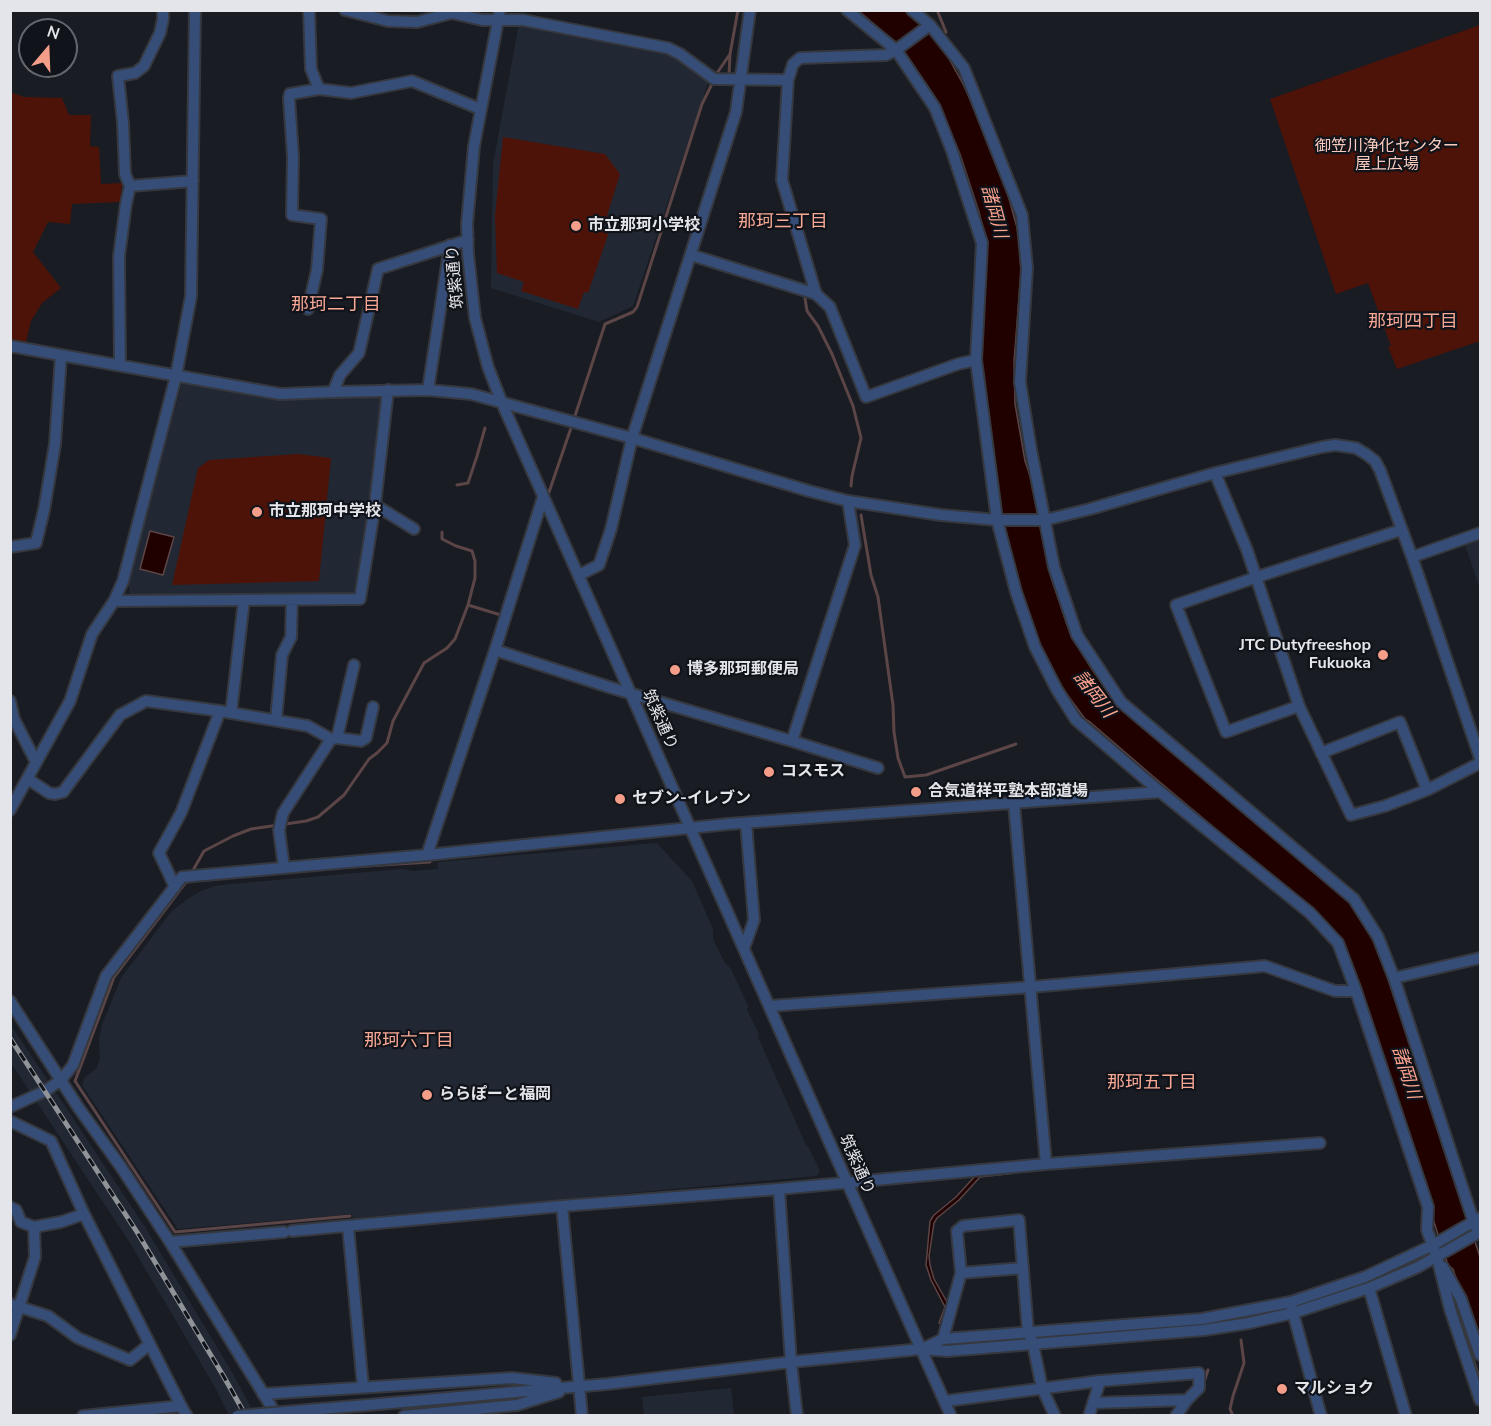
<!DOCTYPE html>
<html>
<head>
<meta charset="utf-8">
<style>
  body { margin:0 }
  #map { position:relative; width:1491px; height:1426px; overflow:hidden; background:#191c23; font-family:"Nunito Sans",sans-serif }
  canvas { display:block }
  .frame { position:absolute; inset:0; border:12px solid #e3e5ea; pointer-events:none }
  .north { position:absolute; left:18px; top:18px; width:60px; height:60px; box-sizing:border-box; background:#101319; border:2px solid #64676d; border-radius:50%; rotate:19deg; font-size:16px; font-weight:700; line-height:24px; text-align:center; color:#e3e5ea }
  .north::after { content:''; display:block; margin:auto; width:21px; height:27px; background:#f49e8a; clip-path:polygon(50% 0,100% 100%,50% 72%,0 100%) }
</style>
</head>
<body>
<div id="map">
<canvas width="1491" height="1426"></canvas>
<div class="frame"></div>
<div class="north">N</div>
</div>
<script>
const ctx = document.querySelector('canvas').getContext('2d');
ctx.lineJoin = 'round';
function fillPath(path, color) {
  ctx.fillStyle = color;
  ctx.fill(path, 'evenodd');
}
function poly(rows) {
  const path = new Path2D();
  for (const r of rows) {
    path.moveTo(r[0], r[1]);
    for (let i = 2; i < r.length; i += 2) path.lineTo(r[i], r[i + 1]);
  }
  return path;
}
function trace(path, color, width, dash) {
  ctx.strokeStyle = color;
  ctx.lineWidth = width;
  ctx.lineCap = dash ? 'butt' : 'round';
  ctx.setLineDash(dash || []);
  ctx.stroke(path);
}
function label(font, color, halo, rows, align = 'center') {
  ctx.font = font + ' "Nunito Sans","Noto Sans JP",sans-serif';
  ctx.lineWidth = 4.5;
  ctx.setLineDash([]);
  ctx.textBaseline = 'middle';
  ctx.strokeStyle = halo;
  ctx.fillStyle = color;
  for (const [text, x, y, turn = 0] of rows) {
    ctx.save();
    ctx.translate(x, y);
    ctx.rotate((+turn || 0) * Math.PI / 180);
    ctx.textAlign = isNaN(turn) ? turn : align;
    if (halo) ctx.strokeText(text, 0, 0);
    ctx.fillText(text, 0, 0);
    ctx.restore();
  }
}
fillPath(poly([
  [519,24,667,52,709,80,633,306,599,322,491,288,493,164],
  [182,383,261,395,385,394,357,595,130,595,128,582],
  [1480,539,1480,589,1465,545],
  [657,843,692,881,713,929,713,939,725,963,731,969,748,1006,747,1010,759,1034,758,1037,806,1145,809,1148,820,1171,817,1176,353,1218,352,1214,178,1229,82,1085,85,1077,96,1069,100,1059,99,1039,102,1025,121,978,171,912,186,900,201,891,215,886,232,884,401,869,413,871,438,869,438,862],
  [10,1024,47,1079,47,1083,53,1092,57,1094,145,1227,232,1372,255,1415,229,1415,215,1387,130,1243,11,1063],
  [731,1388,734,1415,644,1415,642,1397]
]), '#222833');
fillPath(poly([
  [1480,25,1480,341,1397,369,1388,347,1391,346,1368,283,1336,294,1270,99],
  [10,92,24,97,62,98,69,115,91,115,90,146,99,147,101,184,122,183,120,202,72,204,70,224,48,222,33,252,61,288,42,303,31,321,26,342,11,339],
  [503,137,605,154,620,174,603,229,609,232,588,293,584,292,578,309,521,291,524,282,497,273,495,216],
  [298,454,331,458,319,581,172,585,198,468,209,460]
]), '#4d1308');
const water = poly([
  [859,11,909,11,943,48,963,84,989,140,1008,195,1019,235,1021,272,1014,361,1015,404,1025,461,1030,476,1050,574,1067,625,1077,645,1093,671,1113,695,1347,898,1380,950,1480,1257,1480,1352,1453,1269,1448,1265,1433,1219,1431,1207,1349,958,1317,914,1155,778,1090,722,1085,719,1066,693,1050,668,1025,612,1004,531,983,411,980,360,986,272,986,243,979,212,960,154,934,96,904,52,891,39,859,11],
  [150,531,174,537,163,575,140,569,150,531],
  [1016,1170,1016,1173,980,1177,959,1200,937,1218,934,1223,929,1256,930,1265,934,1279,947,1302,948,1307,942,1325,939,1323,945,1307,931,1280,926,1265,930,1221,934,1215,956,1197,977,1174,1016,1170]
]);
fillPath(water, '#210000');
trace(water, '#5b4546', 1.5);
trace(poly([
  [937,10,946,32],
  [729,75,730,54,738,10],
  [715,76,730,54],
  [805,298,807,311,818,326,832,354,853,406,861,438,852,476,851,486],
  [574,419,605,324,633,312,637,307,702,104,713,82],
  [457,485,468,483,477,456,485,428],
  [547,498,572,425],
  [861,515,871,575,878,597,893,705,894,732,898,758,905,777,926,775,1016,744],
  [468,605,504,616],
  [350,867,430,862,431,858],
  [192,872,204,851,233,836,251,829,306,821,318,817,344,795,369,759,377,753,387,743,393,721,424,663,447,648,455,639,468,605,475,578,475,561,472,551,456,546,442,539,442,532],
  [188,882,186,882,114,977,75,1081,175,1232,350,1216],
  [1461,1324,1480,1380],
  [1204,1382,1208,1370],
  [1233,1416,1230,1409,1233,1396,1244,1363,1241,1340]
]), '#5b4546', 3);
const minor = poly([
  [309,10,311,69,319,89],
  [345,10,388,21,417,22,452,13,482,20,523,20,668,48,680,54,714,79,788,80,793,64,800,58,886,55,896,50,930,25],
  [500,10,474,146,467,224,468,254,475,318,488,367,502,403,921,1349,951,1416],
  [847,10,896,50,935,108,952,151,982,243,976,360,997,520,1016,592,1035,647,1057,690,1076,720,1158,790,1310,913,1338,943,1355,988,1428,1207,1427,1230,1437,1257,1450,1309,1480,1400],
  [912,10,930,25,964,68,1022,215,1027,268,1020,382,1031,450,1054,567,1077,635,1121,702,1354,899,1378,937,1394,978,1480,958],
  [788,80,782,180,816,294,830,307,866,397,958,364,976,360],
  [130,186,125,174,123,123,118,76,135,73,144,66,160,33,163,19,163,10],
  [691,255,816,294],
  [308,309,317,270,321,219,292,215,293,157,289,98,290,94,319,89,351,93,412,81,480,109],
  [10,346,280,394,333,392,428,390,471,394,632,438,809,491,848,501,941,515,997,520,1045,520,1090,509,1215,473,1322,447,1335,445,1356,448,1366,454,1375,461,1380,470,1412,557,1480,758],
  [120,365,119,256,126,204,130,186,193,181],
  [388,390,375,505,414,529],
  [428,390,450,245],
  [333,392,340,375,359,353,378,269,468,240],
  [1215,473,1247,550,1299,706,1351,815,1385,806,1427,790,1480,763],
  [848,501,855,545,792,741,878,768],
  [10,547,36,543,44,510,55,444,61,355],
  [1412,557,1480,533],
  [579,575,599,565,611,529,632,438,736,112,750,10],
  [114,601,360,599,375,505],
  [495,650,543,497],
  [10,701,14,719,36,762],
  [1299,706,1226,732,1176,605,1257,577,1401,530],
  [231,713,244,600],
  [276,720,282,655,291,637,292,600],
  [337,738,361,741,366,738,373,707],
  [331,739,337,738,354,665],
  [1321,753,1400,722,1427,790],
  [28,779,49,793,55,794,63,792,120,715,146,701,220,711],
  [1014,804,1046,1164],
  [10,810,70,701,92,634,114,601,123,581,176,376,191,296,195,10],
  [427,855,495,650,612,688,792,741],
  [175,887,159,853,181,813,220,711,308,726,331,739,283,813,279,830,284,868],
  [744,948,754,920,746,823],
  [1394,978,1475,1226],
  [10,1001,78,1107,121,1167,170,1242,277,1416],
  [770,1006,1031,987,1265,966,1335,991,1356,991],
  [10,1107,45,1091,61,1080,73,1065,106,976,182,877,427,855,728,824,1160,792],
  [10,1121,51,1141,84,1214,181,1406,187,1416],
  [779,1189,791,1362,797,1416],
  [562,1206,582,1416],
  [10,1207,16,1210,21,1222,34,1227,35,1257,10,1335],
  [348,1226,363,1387],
  [34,1227,61,1222,84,1214],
  [292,1231,562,1206,779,1189,1046,1164,1320,1143],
  [170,1242,284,1232],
  [1443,1267,1461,1299,1480,1355],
  [961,1273,1023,1268],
  [1369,1288,1406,1416],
  [10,1304,48,1316,78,1338,130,1360,150,1344],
  [1292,1309,1321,1416],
  [943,1339,961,1273,957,1231,963,1226,1019,1220,1028,1332,1033,1344,1042,1388,1055,1416],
  [922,1349,943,1339,1202,1319,1291,1302,1365,1277,1433,1245,1480,1218],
  [263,1394,512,1378,556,1383],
  [946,1401,1100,1381,1199,1373,1199,1388,1187,1400,1176,1416],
  [391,1403,607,1384,791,1362,921,1349,947,1351,1204,1330,1249,1323,1293,1313,1369,1288,1418,1267,1480,1232],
  [1093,1403,1187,1400],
  [83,1416,181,1406],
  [404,1416,517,1405,559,1392],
  [1089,1416,1100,1381]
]);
trace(minor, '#35383f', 14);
trace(minor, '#364d77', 10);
const rail = poly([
  [10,1038,137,1232,224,1377,246,1416]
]);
trace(rail, '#909398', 5);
trace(rail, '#101319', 3, [9]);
const minorBridge = poly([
  [237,1416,391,1403]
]);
trace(minorBridge, '#35383f', 14, []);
trace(minorBridge, '#364d77', 10);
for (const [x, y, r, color] of [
  [576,226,6,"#f49e8a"],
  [257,512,6,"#f49e8a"],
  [1383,655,6,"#f49e8a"],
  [675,670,6,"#f49e8a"],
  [769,772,6,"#f49e8a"],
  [916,792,6,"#f49e8a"],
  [620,799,6,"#f49e8a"],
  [427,1095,6,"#f49e8a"],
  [1282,1389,6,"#f49e8a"]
]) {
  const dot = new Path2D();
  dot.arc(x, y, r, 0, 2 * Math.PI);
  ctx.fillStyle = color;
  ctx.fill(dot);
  trace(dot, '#101319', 2);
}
label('16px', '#facbbf', '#101319', [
  ["御笠川浄化センター",1387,147],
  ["屋上広場",1387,165]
]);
label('bold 16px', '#e3e5ea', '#101319', [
  ["市立那珂小学校",588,226],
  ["市立那珂中学校",269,512],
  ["JTC Dutyfreeshop",1371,646,"right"],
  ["Fukuoka",1371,664,"right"],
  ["博多那珂郵便局",687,670],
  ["コスモス",781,772],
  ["合気道祥平塾本部道場",928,792],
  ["セブン-イレブン",632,799],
  ["ららぽーと福岡",439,1095],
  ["マルショク",1294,1389]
], 'left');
label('16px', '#e3e5ea', '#101319', [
  ["筑紫通り",456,277,-95],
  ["筑紫通り",659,720,66],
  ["筑紫通り",856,1165,66]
]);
label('italic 18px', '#fea48f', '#101319', [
  ["諸岡川",993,212,75],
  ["諸岡川",1093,695,52],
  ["諸岡川",1405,1073,72]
]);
label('18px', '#f8a895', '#101319', [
  ["那珂三丁目",783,223],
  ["那珂二丁目",336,306],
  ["那珂四丁目",1413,323],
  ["那珂六丁目",409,1042],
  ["那珂五丁目",1152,1084]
]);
</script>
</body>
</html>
